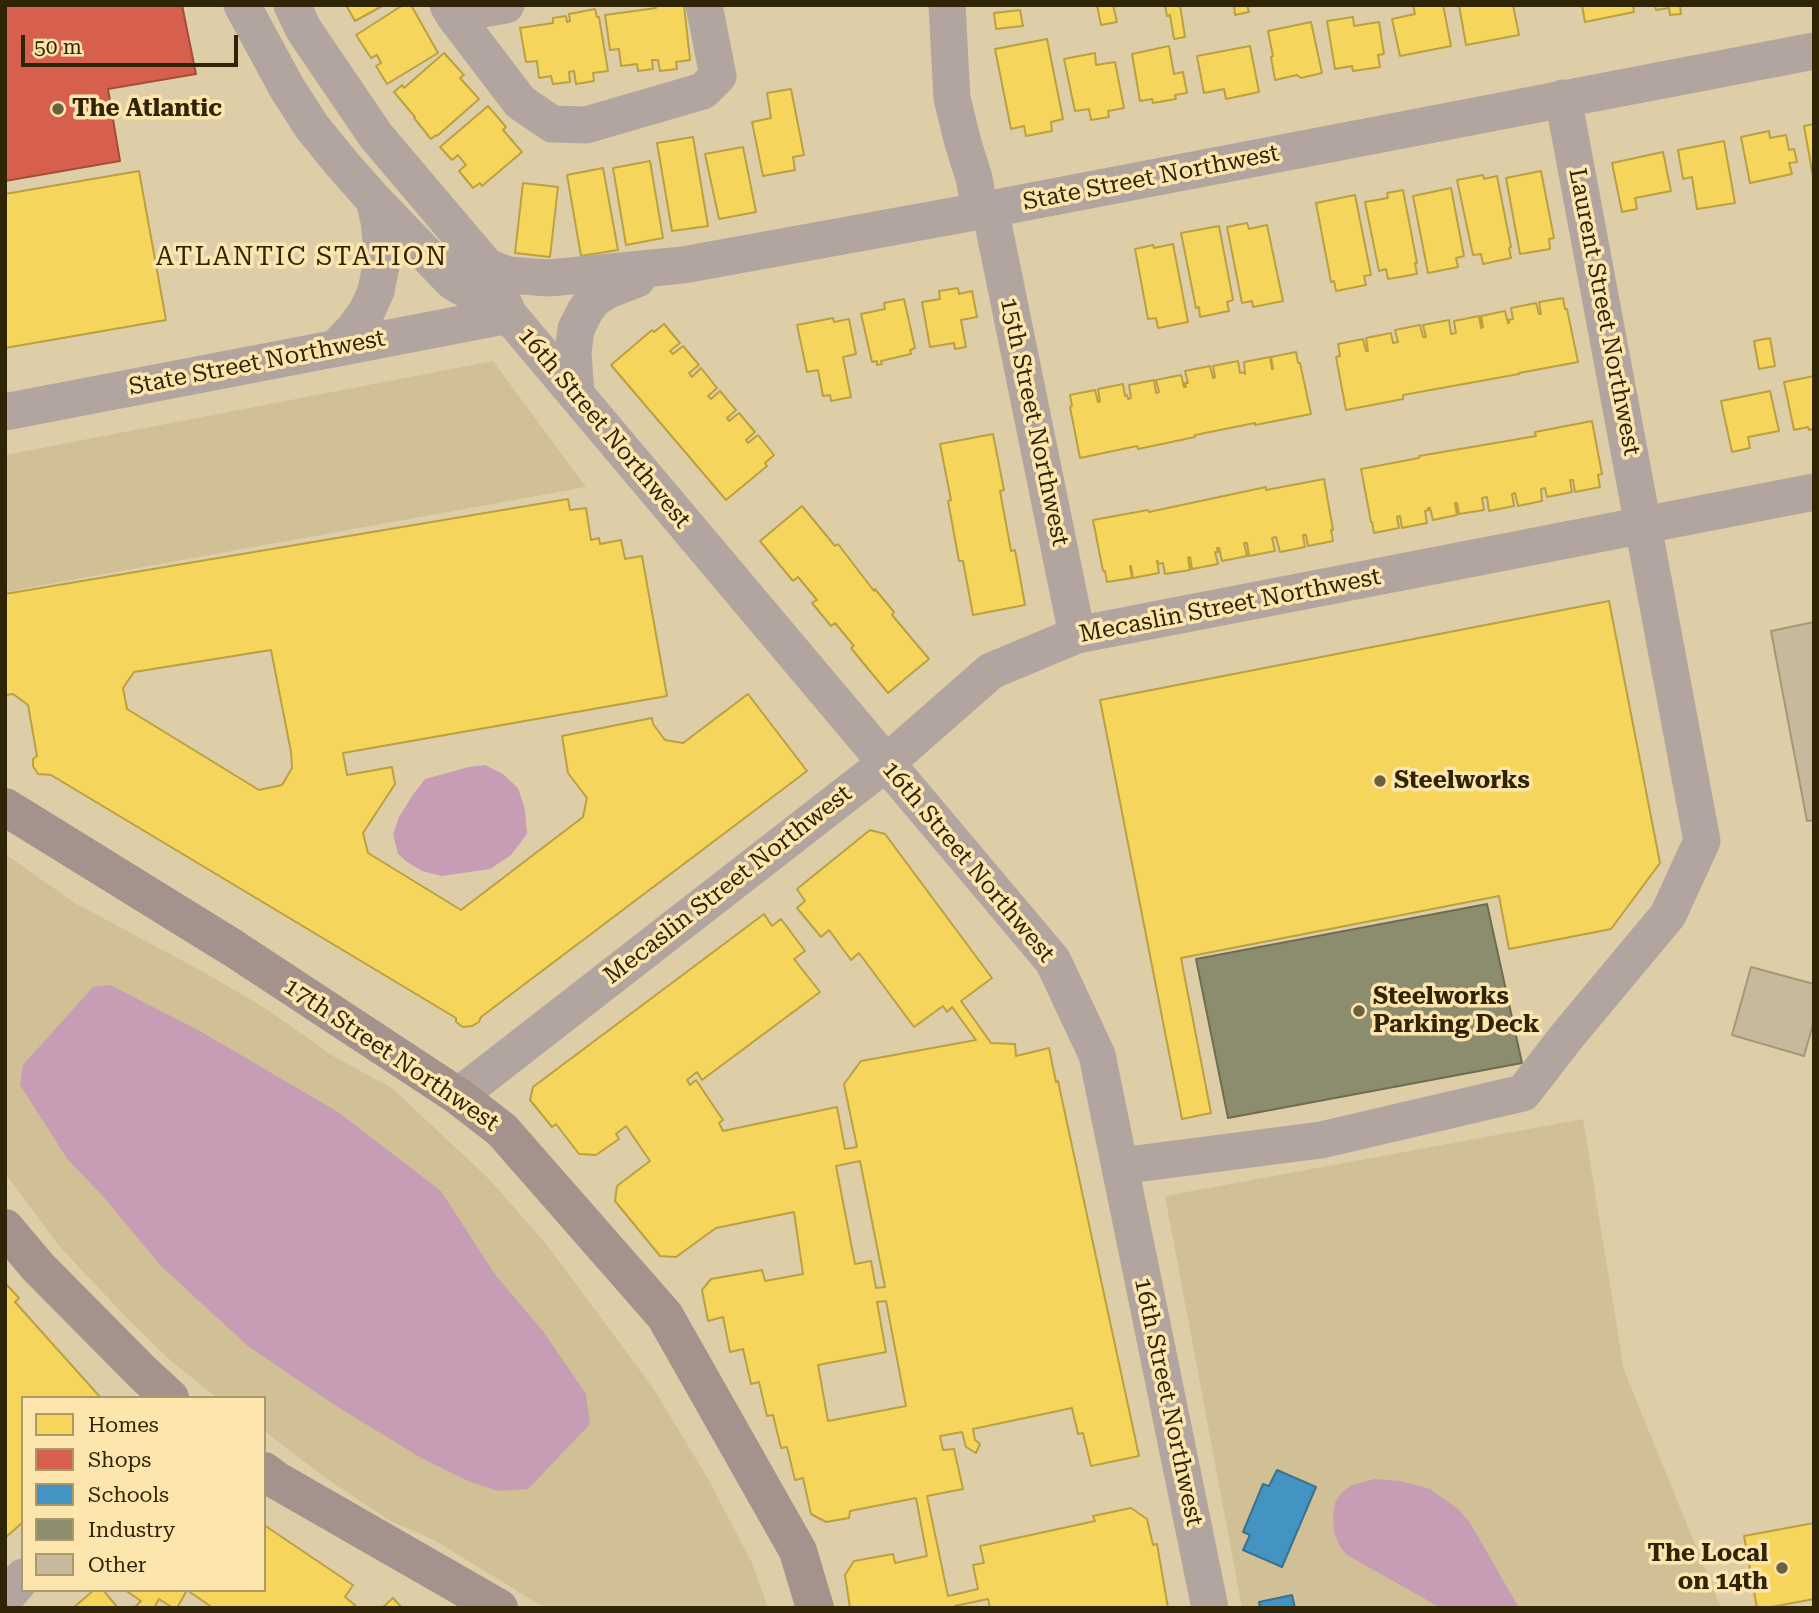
<!DOCTYPE html>
<html>
<head>
<meta charset="utf-8">
<style>
  body { margin:0 }
  #map { position:relative; width:1819px; height:1613px; overflow:hidden; background:#decea8; font-family:"Roboto Serif",serif }
  canvas { display:block }
  .frame { position:absolute; inset:0; border:7px solid #302407; pointer-events:none }
  .legend { position:absolute; left:21px; top:1396px; width:245px; height:196px; box-sizing:border-box; background:#fde5ae; border:2px solid #ab986b; margin:0; padding:9px 12px; list-style:none; font-size:21px; color:#302407 }
  .legend li { display:flex; align-items:center; gap:14px; height:35px }
  .legend b { width:35px; border:2px solid #ab986b }
  .scale { position:absolute; left:21px; top:35px; width:217px; height:32px; box-sizing:border-box; border:4px solid #302407; border-top:0; padding-left:9px; font-size:21px; line-height:24px; white-space:nowrap; color:#302407; -webkit-text-stroke:5px #fde5ae; paint-order:stroke }
</style>
</head>
<body>
<div id="map">
<canvas width="1819" height="1613"></canvas>
<div class="frame"></div>
<ul class="legend">
<li><b style="height:19px;background:#f6d55c"></b>Homes</li>
<li><b style="height:19px;background:#d6604d"></b>Shops</li>
<li><b style="height:19px;background:#4393c3"></b>Schools</li>
<li><b style="height:19px;background:#8c8c6e"></b>Industry</li>
<li><b style="height:19px;background:#c7ba9c"></b>Other</li>
</ul>
<div class="scale">50 m</div>
</div>
<script>
const ctx = document.querySelector('canvas').getContext('2d');
ctx.lineJoin = 'round';
function fill(path, color) { ctx.fillStyle = color; ctx.fill(path, 'evenodd'); }
const poly = rows => new Path2D(rows.map(r => 'M' + r).join(''));
function strokePath(path, color, width, dash) { ctx.strokeStyle = color; ctx.lineWidth = width; ctx.lineCap = dash ? 'butt' : 'round'; ctx.setLineDash(dash || []); ctx.stroke(path); }
function label(font, color, halo, rows, align = 'center') {
  ctx.font = font + ' "Roboto Serif",serif'; ctx.lineWidth = 7; ctx.setLineDash([]); ctx.textBaseline = 'middle'; ctx.strokeStyle = halo; ctx.fillStyle = color; for (const [text, x, y, turn = 0] of rows) {
    ctx.save(); ctx.translate(x, y); ctx.rotate((+turn || 0) * Math.PI / 180); ctx.textAlign = isNaN(turn) ? turn : align; if (halo) ctx.strokeText(text, 0, 0); ctx.fillText(text, 0, 0); ctx.restore();
  }
}
const green = poly([
  [493,361,586,487,5,592,5,455],
  [5,854,75,903,207,974,268,1010,333,1056,392,1088,489,1179,547,1245,653,1388,707,1477,752,1563,768,1608,548,1608,535,1602,436,1541,389,1520,323,1476,264,1431,264,1398,217,1398,171,1361,127,1318,59,1246,5,1173],
  [1583,1119,1624,1370,1721,1608,1242,1608,1165,1196]
]);
const water = poly([
  [485,765,503,774,518,788,525,810,527,834,511,855,490,869,442,876,422,871,407,862,398,854,393,834,399,817,412,796,425,779,469,767],
  [110,985,198,1030,338,1112,441,1191,494,1273,545,1334,586,1394,590,1424,528,1489,498,1491,468,1481,421,1458,333,1404,248,1346,161,1266,101,1194,68,1160,20,1085,23,1065,93,987],
  [1375,1479,1400,1481,1430,1489,1458,1509,1469,1521,1519,1608,1441,1608,1347,1555,1340,1547,1334,1532,1333,1517,1335,1503,1341,1493,1352,1485]
]);
const homes = poly([
  [346,5,384,5,355,21,346,5],
  [403,5,411,5,438,53,387,84,376,66,381,63,377,55,371,58,356,35,403,5],
  [655,5,684,5,690,60,676,62,677,69,660,71,658,60,652,60,653,69,638,71,637,64,621,66,619,49,610,50,605,15,656,8,655,5],
  [1097,5,1113,5,1117,22,1101,25,1097,5],
  [1165,5,1180,5,1185,37,1174,39,1170,15,1167,16,1165,5],
  [1234,5,1247,5,1249,12,1235,15,1234,5],
  [1413,5,1443,5,1451,46,1400,56,1392,19,1415,14,1413,5],
  [1459,5,1513,5,1519,35,1466,45,1459,5],
  [1582,5,1633,5,1634,12,1585,22,1582,5],
  [1655,5,1680,5,1681,14,1670,15,1669,8,1656,10,1655,5],
  [595,9,597,17,599,17,608,71,593,73,594,81,576,84,574,71,569,72,570,82,553,84,551,76,539,78,537,61,526,62,520,28,553,23,553,18,566,16,567,22,570,21,569,14,595,9],
  [1020,10,1023,26,996,29,994,13,1020,10],
  [1353,17,1354,26,1379,22,1384,54,1378,55,1380,67,1353,71,1352,66,1335,69,1327,21,1353,17],
  [1311,22,1322,73,1301,78,1297,75,1275,80,1271,57,1273,56,1268,31,1311,22],
  [1047,39,1063,119,1051,122,1052,131,1026,136,1024,126,1011,129,995,49,1047,39],
  [1169,46,1174,74,1183,72,1187,93,1175,95,1176,99,1153,103,1152,99,1140,101,1132,54,1169,46],
  [1250,46,1259,92,1226,99,1224,89,1204,93,1197,56,1250,46],
  [444,53,464,75,460,78,479,99,437,136,436,135,431,139,414,118,415,117,394,92,402,85,404,88,444,53],
  [1095,53,1096,65,1115,62,1124,108,1108,111,1109,117,1091,120,1089,109,1075,111,1064,59,1095,53],
  [791,89,804,155,793,157,795,170,763,176,752,122,771,118,767,93,791,89],
  [488,106,506,127,503,130,522,152,482,186,480,183,473,188,459,171,466,165,458,155,452,160,440,147,488,106],
  [1814,124,1814,182,1804,126,1814,124],
  [1769,131,1770,138,1786,135,1789,150,1794,149,1797,162,1789,163,1792,174,1750,183,1741,137,1769,131],
  [693,137,708,226,672,231,657,143,693,137],
  [1724,141,1735,203,1697,209,1692,177,1683,179,1678,150,1724,141],
  [743,147,756,212,719,219,705,154,743,147],
  [1663,152,1671,191,1635,198,1637,209,1622,212,1612,163,1663,152],
  [650,161,663,238,626,245,613,168,650,161],
  [603,168,618,250,581,256,567,175,603,168],
  [139,171,166,320,5,348,5,194,139,171],
  [1541,171,1554,238,1549,239,1550,249,1520,254,1506,178,1541,171],
  [1483,175,1484,179,1497,176,1511,247,1509,248,1511,258,1483,264,1481,254,1473,255,1457,180,1483,175],
  [523,183,558,187,550,257,515,253,523,183],
  [1451,188,1464,256,1456,258,1458,267,1428,273,1413,196,1451,188],
  [1403,190,1417,263,1415,263,1417,274,1388,279,1386,269,1379,271,1365,202,1388,198,1387,193,1403,190],
  [1355,195,1371,275,1364,276,1366,285,1336,291,1334,281,1331,282,1316,203,1355,195],
  [1247,223,1249,229,1267,225,1283,301,1253,307,1252,301,1242,303,1227,227,1247,223],
  [1219,226,1233,300,1227,302,1229,311,1200,317,1199,307,1196,308,1181,233,1219,226],
  [1173,244,1188,322,1158,328,1156,318,1148,319,1135,249,1153,245,1154,248,1173,244],
  [958,288,959,294,972,291,977,317,961,320,966,347,955,349,954,343,930,347,922,302,940,299,939,291,958,288],
  [1563,298,1565,309,1567,309,1578,362,1519,373,1519,374,1403,395,1403,399,1346,410,1336,357,1340,356,1338,344,1363,339,1366,351,1368,351,1366,338,1391,333,1393,343,1398,342,1395,330,1420,325,1423,337,1426,337,1423,325,1449,320,1451,334,1456,333,1454,321,1479,316,1481,328,1483,327,1481,316,1505,311,1508,323,1509,323,1509,320,1513,319,1511,308,1536,303,1539,314,1541,314,1539,302,1563,298],
  [904,299,915,348,910,350,911,354,881,361,882,364,877,365,877,361,872,362,861,314,885,309,884,303,904,299],
  [833,318,834,322,849,319,856,354,843,357,851,397,831,401,830,395,823,396,818,370,807,372,797,325,833,318],
  [664,324,680,343,670,351,673,354,683,346,699,365,689,373,692,377,701,368,717,388,708,396,711,399,720,391,736,410,727,418,729,421,739,413,755,432,746,440,748,443,758,435,774,455,765,463,767,466,726,500,611,365,652,330,654,332,664,324],
  [1770,338,1775,366,1759,369,1754,341,1770,338],
  [1296,352,1298,363,1300,363,1311,414,1255,425,1255,423,1195,435,1195,437,1138,449,1137,446,1080,458,1070,407,1072,406,1070,395,1095,390,1098,402,1100,401,1098,389,1123,384,1125,396,1127,395,1128,399,1131,398,1129,385,1154,380,1156,393,1159,392,1156,380,1181,375,1184,387,1186,387,1185,383,1188,383,1185,371,1210,366,1213,378,1215,377,1213,366,1238,361,1240,373,1245,372,1245,374,1244,362,1270,357,1272,369,1273,369,1271,357,1296,352],
  [1814,376,1814,429,1809,430,1808,427,1794,430,1784,382,1814,376],
  [1770,391,1779,431,1748,437,1750,448,1732,452,1721,401,1770,391],
  [1592,421,1602,474,1598,475,1600,487,1575,492,1573,480,1570,480,1572,492,1547,497,1545,488,1541,489,1542,501,1518,506,1515,493,1512,494,1514,506,1489,511,1487,497,1482,498,1484,510,1459,514,1457,503,1455,503,1457,515,1433,520,1430,508,1428,508,1429,510,1425,511,1427,523,1402,528,1400,516,1397,517,1399,528,1374,533,1372,522,1371,522,1361,469,1419,458,1419,456,1536,436,1535,432,1592,421],
  [993,434,1004,490,1000,491,1011,551,1015,550,1025,605,973,615,963,561,959,561,948,501,951,500,940,444,993,434],
  [1324,479,1333,530,1331,530,1333,541,1308,546,1306,535,1303,535,1305,547,1280,552,1276,537,1272,538,1275,551,1249,556,1247,543,1244,543,1247,556,1222,561,1219,548,1217,548,1218,552,1215,552,1218,564,1192,569,1190,557,1188,558,1190,570,1165,574,1163,563,1158,564,1158,561,1157,561,1159,573,1133,578,1131,566,1130,566,1132,578,1107,582,1105,571,1103,571,1093,520,1148,510,1149,512,1266,487,1266,490,1324,479],
  [568,499,570,510,586,508,591,540,599,538,600,544,621,540,625,559,642,556,667,696,343,753,347,775,392,767,395,784,363,833,368,853,461,910,583,817,587,798,568,773,562,736,652,718,653,724,665,740,683,743,748,694,807,771,481,1017,479,1022,472,1026,463,1027,456,1022,456,1018,51,775,38,774,33,766,33,759,37,756,28,705,13,694,5,695,5,594,568,499],
  [271,650,291,752,292,768,282,785,259,790,127,709,123,688,134,672,271,650],
  [802,506,835,546,838,544,874,591,875,589,894,612,892,615,929,659,888,693,851,648,854,646,835,623,831,626,812,603,817,600,798,577,793,581,760,541,802,506],
  [1609,601,1660,863,1611,929,1509,949,1499,896,1181,958,1211,1113,1182,1119,1100,700,1609,601],
  [870,830,885,834,992,978,961,1001,991,1043,1015,1044,1016,1056,1049,1048,1056,1082,1058,1081,1139,1456,1091,1466,1083,1433,1078,1434,1072,1408,973,1429,975,1440,980,1444,976,1453,966,1447,962,1432,940,1436,943,1450,954,1449,963,1489,927,1496,948,1596,978,1589,973,1565,984,1563,980,1546,1095,1521,1093,1516,1131,1508,1147,1519,1153,1545,1157,1544,1168,1608,990,1608,988,1599,955,1606,955,1608,850,1608,845,1575,854,1561,893,1554,895,1563,927,1556,916,1498,850,1511,849,1518,826,1522,811,1514,803,1478,795,1480,787,1447,781,1448,773,1415,767,1416,759,1382,751,1384,743,1349,730,1352,723,1317,708,1321,702,1290,711,1279,762,1270,765,1281,803,1274,794,1212,716,1228,676,1257,660,1256,615,1201,617,1186,650,1161,626,1126,616,1134,619,1139,596,1155,579,1154,556,1124,552,1127,530,1100,533,1087,764,914,772,926,781,919,805,951,794,959,820,992,702,1080,697,1072,687,1080,690,1085,696,1080,723,1120,719,1123,723,1131,837,1107,845,1149,857,1147,844,1084,861,1061,976,1040,952,1007,947,1012,943,1006,914,1027,859,953,851,960,829,930,821,937,797,908,805,901,797,889,870,830],
  [860,1161,885,1287,876,1288,871,1261,855,1264,836,1166,860,1161],
  [886,1301,906,1406,828,1421,818,1365,886,1352,877,1302,886,1301],
  [5,1283,19,1298,15,1302,101,1398,23,1398,23,1522,5,1538,5,1283],
  [1814,1523,1814,1599,1766,1608,1757,1608,1744,1536,1814,1523],
  [264,1525,353,1585,345,1597,355,1605,353,1608,213,1608,187,1590,177,1608,173,1608,159,1599,154,1608,134,1608,141,1601,125,1590,264,1590,264,1525],
  [94,1590,103,1590,118,1608,73,1608,94,1590],
  [393,1598,402,1608,382,1608,393,1598]
]);
const shops = poly([
  [5,5,182,5,196,74,108,89,120,161,5,181,5,5]
]);
const schools = poly([
  [1277,1470,1316,1487,1282,1567,1243,1550,1250,1535,1243,1532,1263,1484,1269,1486,1277,1470],
  [1292,1595,1295,1608,1260,1608,1259,1602,1292,1595]
]);
const industry = poly([
  [1487,904,1522,1063,1228,1118,1196,959,1487,904]
]);
const building = poly([
  [1814,622,1814,820,1807,821,1771,631,1814,622],
  [1751,967,1814,984,1814,1021,1804,1056,1732,1035,1751,967]
]);
const minor = poly([
  [242,5,287,88,312,127,343,165,374,200,452,281,509,315],
  [292,5,304,30,376,136,487,267,509,315,1053,961,1097,1055,1210,1608],
  [448,5,453,14,520,102,552,124,586,125,703,91,718,76,704,5],
  [947,5,952,98,963,143,974,178,980,211],
  [453,14,506,5],
  [990,209,1077,635],
  [487,267,508,275,549,278,683,265,980,211,1814,51],
  [337,347,354,329,367,311,376,291,381,266,381,241,379,221,374,200],
  [576,395,573,352,576,329,585,311,594,299,606,291,637,279],
  [5,412,509,315],
  [458,1096,885,764,991,671,1077,635,1814,492],
  [1120,1166,1321,1140,1523,1093,1568,1035,1668,915,1702,841,1563,98],
  [5,1598,23,1577]
]);
const major = poly([
  [5,807,233,948,458,1096,502,1130,665,1316,798,1551,815,1608],
  [5,1228,38,1267,143,1373,170,1398],
  [264,1471,276,1480,499,1608]
]);
const markers = [
  [58,109,7,"#6d603f"],
  [1380,781,7,"#6d603f"],
  [1359,1011,7,"#6d603f"],
  [1782,1568,7,"#6d603f"]
];
const poiNames = [
  ["The Atlantic",72,109],
  ["Steelworks",1394,781],
  ["Steelworks",1373,997],
  ["Parking Deck",1373,1025],
  ["The Local",1768,1554,"right"],
  ["on 14th",1768,1582,"right"]
];
const streetNames = [
  ["State Street Northwest",1151,178,-11],
  ["Laurent Street Northwest",1604,312,79],
  ["State Street Northwest",257,363,-11],
  ["15th Street Northwest",1034,422,78],
  ["16th Street Northwest",604,428,50],
  ["Mecaslin Street Northwest",1230,606,-11],
  ["16th Street Northwest",968,862,50],
  ["Mecaslin Street Northwest",728,885,-38],
  ["17th Street Northwest",391,1055,34],
  ["16th Street Northwest",1168,1402,78]
];
const neighbourhoodNames = [
  ["ATLANTIC STATION",302,257]
];
fill(green, '#d1bf96');
fill(water, '#c79db6');
fill(homes, '#f6d55c');
strokePath(homes, '#bba042', 2);
fill(shops, '#d6604d');
strokePath(shops, '#a44e38', 2);
fill(schools, '#4393c3');
strokePath(schools, '#3d728b', 2);
fill(industry, '#8c8c6e');
strokePath(industry, '#706d4f', 2);
fill(building, '#c7ba9c');
strokePath(building, '#a4987a', 2);
strokePath(minor, '#b2a59f', 37);
strokePath(major, '#a3938c', 38);
for (const [x, y, r, color] of markers) { const dot = new Path2D(); dot.arc(x, y, r, 0, 2 * Math.PI); ctx.fillStyle = color; ctx.fill(dot); strokePath(dot, '#fde5ae', 2.5); }
label('bold 24px', '#302407', '#fde5ae', poiNames, 'left');
label('24px', '#302407', '#fde5ae', streetNames);
ctx.letterSpacing = '2px';
label('26px', '#302407', '#fde5ae', neighbourhoodNames);
ctx.letterSpacing = '0px';
</script>
</body>
</html>
